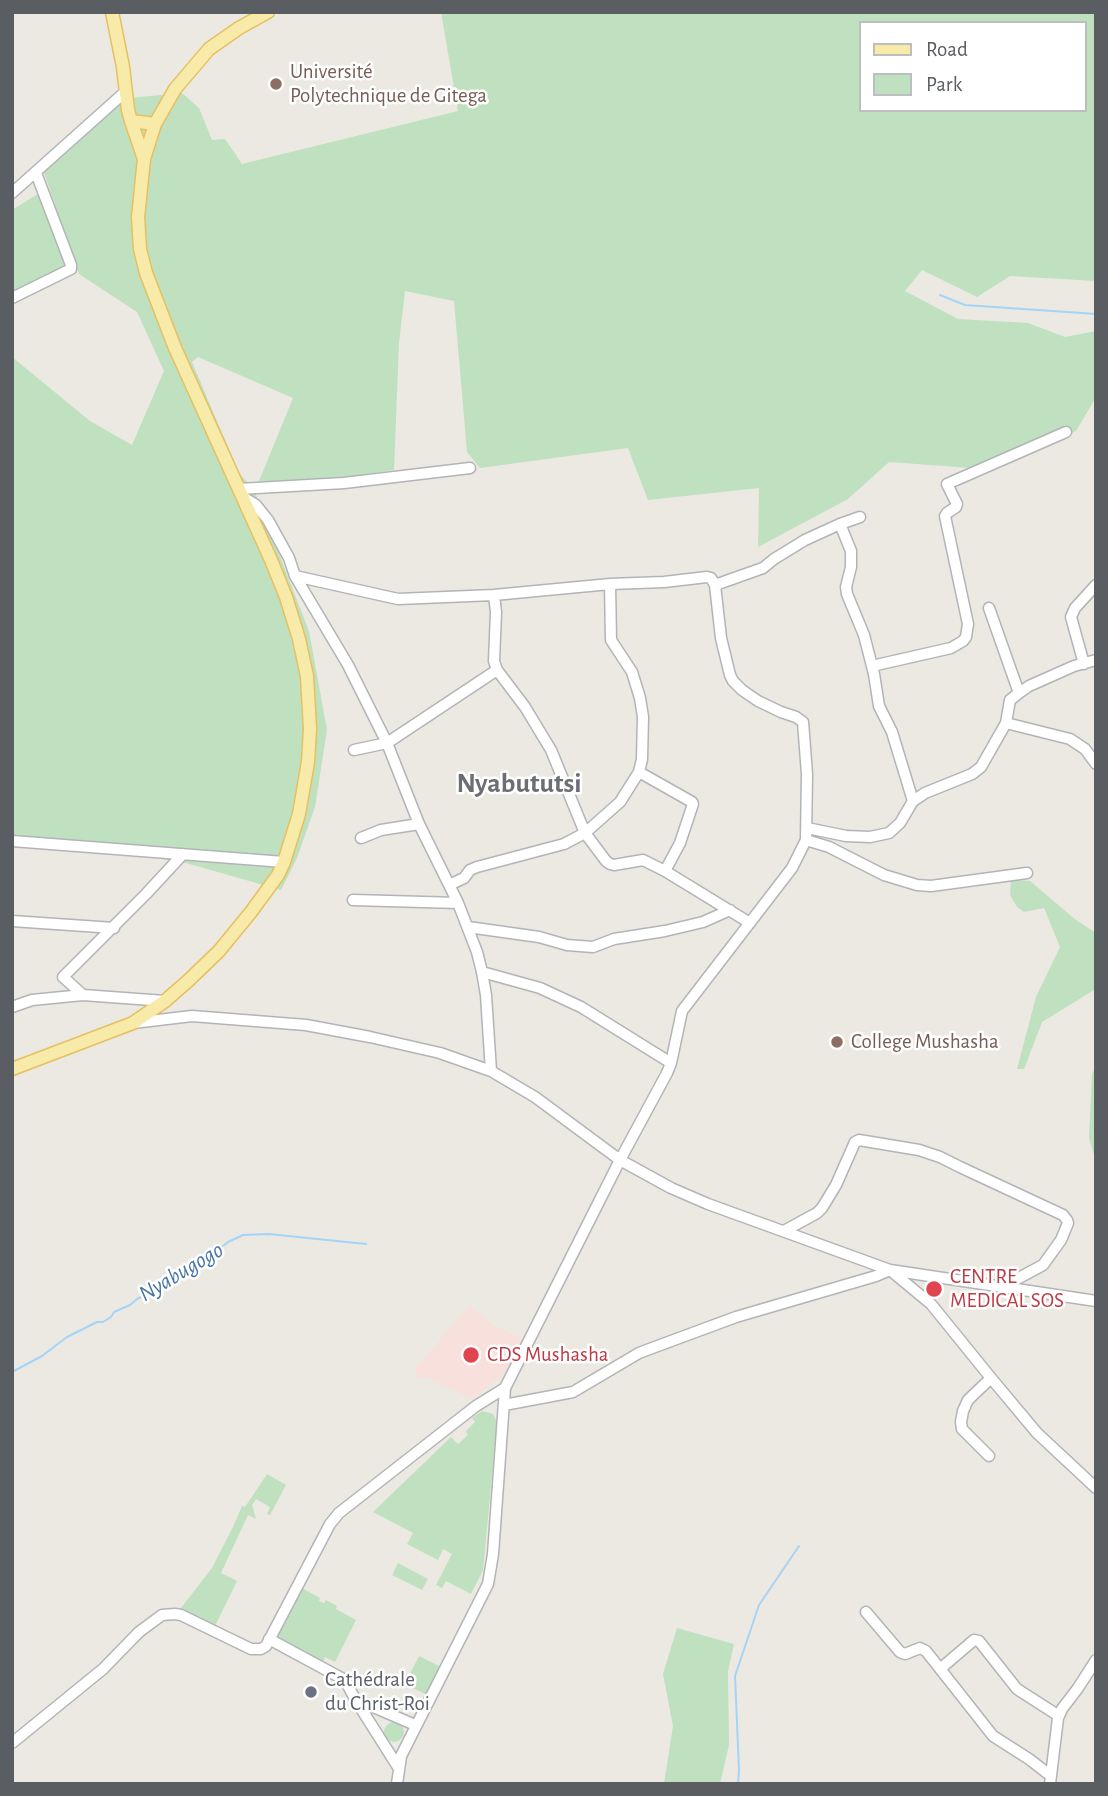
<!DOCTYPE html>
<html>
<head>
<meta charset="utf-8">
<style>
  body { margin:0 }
  #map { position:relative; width:1108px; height:1796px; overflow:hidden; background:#ebe9e1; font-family:"Alegreya Sans",sans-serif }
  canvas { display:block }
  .frame { position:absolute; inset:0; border:14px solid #5a5d61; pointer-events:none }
  .legend { position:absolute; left:859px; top:21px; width:228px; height:91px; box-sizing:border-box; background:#fff; border:2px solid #bdbec0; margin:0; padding:9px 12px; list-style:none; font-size:21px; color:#5a5d61 }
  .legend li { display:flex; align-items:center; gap:14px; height:35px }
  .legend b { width:35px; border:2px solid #bdbec0 }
</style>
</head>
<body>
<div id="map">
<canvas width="1108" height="1796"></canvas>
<div class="frame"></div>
<ul class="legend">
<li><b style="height:9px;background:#f8eba9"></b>Road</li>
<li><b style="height:19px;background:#bfe1bf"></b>Park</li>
</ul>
</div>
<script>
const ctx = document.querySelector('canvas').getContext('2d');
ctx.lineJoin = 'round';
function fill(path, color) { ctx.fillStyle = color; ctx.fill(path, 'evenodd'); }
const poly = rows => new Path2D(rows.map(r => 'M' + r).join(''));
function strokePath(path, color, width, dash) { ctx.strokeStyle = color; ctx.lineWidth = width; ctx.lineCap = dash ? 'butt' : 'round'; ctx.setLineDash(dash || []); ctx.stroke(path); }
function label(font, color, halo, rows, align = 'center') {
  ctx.font = font + ' "Alegreya Sans",sans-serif'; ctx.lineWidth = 5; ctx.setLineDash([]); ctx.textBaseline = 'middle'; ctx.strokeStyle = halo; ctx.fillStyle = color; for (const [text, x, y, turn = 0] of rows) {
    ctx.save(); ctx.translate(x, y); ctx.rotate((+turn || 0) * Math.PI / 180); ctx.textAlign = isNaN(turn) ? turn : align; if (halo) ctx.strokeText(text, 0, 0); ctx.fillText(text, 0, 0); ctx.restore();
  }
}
const medical = poly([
  [469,1306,492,1324,523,1340,505,1373,472,1399,428,1378,417,1378,415,1369]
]);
const green = poly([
  [441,12,1096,12,1096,281,1010,276,977,297,922,270,905,291,958,319,1028,323,1065,337,1096,331,1096,397,1076,431,985,469,889,462,848,499,758,547,759,488,648,500,628,448,480,468,467,452,454,301,405,291,399,343,394,470,255,492,309,631,327,730,315,807,297,858,281,890,179,861,161,859,153,848,12,838,12,357,90,421,132,445,164,371,137,312,79,274,43,170,119,99,182,93,199,108,212,140,225,139,242,164,458,111],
  [861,23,1085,23,1085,110,861,110],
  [198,357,293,398,255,491,239,473,192,362],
  [38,194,70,274,12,299,12,210],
  [1011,880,1030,881,1076,920,1096,933,1096,991,1094,990,1042,1022,1024,1069,1017,1069,1036,997,1060,947,1044,908,1024,912,1017,907,1010,895],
  [1096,1066,1096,1162,1089,1138,1092,1074],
  [482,1411,493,1414,497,1422,483,1570,471,1594,446,1581,442,1588,436,1585,452,1554,443,1549,438,1560,407,1544,413,1533,373,1512,451,1437,458,1444,468,1435,466,1431,475,1422,472,1418],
  [267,1474,286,1485,270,1515,267,1514,270,1507,256,1499,252,1505,256,1519,248,1515,221,1573,237,1581,214,1628,179,1609,181,1608,212,1568,233,1527,242,1506,245,1507],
  [398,1563,428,1579,422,1590,392,1575],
  [302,1588,320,1598,319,1601,324,1603,326,1600,337,1606,336,1609,356,1620,335,1662,325,1657,323,1662,276,1638],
  [677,1628,734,1644,728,1671,729,1745,720,1784,664,1784,673,1726,663,1674],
  [419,1656,441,1667,427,1695,405,1684],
  '384 1732a10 10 0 1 1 20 0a10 10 0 1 1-20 0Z'
]);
const stream = poly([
  [940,295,965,305,1096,314],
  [12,1372,42,1356,67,1337,97,1322,103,1322,111,1317,114,1312,130,1305,137,1299,164,1285,177,1274,214,1253,228,1242,243,1235,269,1234,366,1244],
  [738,1784,739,1770,735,1676,759,1605,799,1546]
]);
const minor = poly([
  [12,193,125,92],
  [12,298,71,269,71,265,36,173],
  [239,489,344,483,470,468],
  [243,497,256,505,268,520,289,558,295,576,398,599,494,595,610,584,664,582,707,577,711,578,715,585],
  [840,524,851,551,851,567,846,587,847,594,864,635,874,674,879,706,892,732,913,801],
  [295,576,348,665,387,743,419,824,458,903,477,952,482,972,486,995,491,1071],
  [494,595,496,612,494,661,497,670,525,707,551,750,585,833,606,861,610,864,614,865,643,860,665,871],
  [989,608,1019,693],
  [1084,664,1071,617,1075,608,1096,585],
  [872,666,951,648,963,641,966,637,968,624,945,516,947,513,956,507,957,504,947,484,1066,432],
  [1006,723,1070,739,1085,749,1096,764],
  [354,750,387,743,497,670],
  [639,772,692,802,693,804,680,843,665,871,750,923],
  [807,828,846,836,870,837,889,833,900,823,913,801,925,793,972,774,981,767,1006,723,1010,700,1019,693,1029,686,1074,666,1096,660],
  [361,838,381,830,419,824],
  [806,840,829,847,884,875,917,885,931,886,1027,873],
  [12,841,284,862],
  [449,885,464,878,470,870,477,867,564,844,585,833,620,802,639,772,642,759,643,717,640,698,632,672,611,640,610,584],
  [353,900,458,903],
  [12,921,114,928],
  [468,927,539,937,567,945,593,947,614,939,665,931,703,922,730,910],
  [482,972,540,988,581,1007,671,1063],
  [83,995,63,977,146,894,183,854],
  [12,1007,32,1000,83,995,165,1001],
  [133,1023,192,1016,306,1025,370,1037,440,1053,491,1071,535,1097,620,1160,671,1188,708,1204,890,1270,1096,1301],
  [784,1231,817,1213,822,1208,836,1185,855,1142,859,1140,919,1150,940,1157,960,1167,1063,1215,1067,1220,1068,1223,1061,1240,1043,1265,1002,1287],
  [504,1405,573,1392,639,1353,663,1344,736,1317,876,1276,890,1270,931,1304,991,1378,1037,1433,1096,1488],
  [989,1456,962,1429,961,1422,963,1411,968,1400,991,1378],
  [866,1612,900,1652,905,1654,920,1648,926,1651,993,1736,1029,1759,1051,1776],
  [269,1639,345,1680,355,1699,398,1767],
  [940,1669,974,1640,979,1641,1017,1689,1059,1716],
  [355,1699,415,1725],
  [12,1743,103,1669,139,1632,162,1615,175,1614,181,1615,251,1649,261,1649,266,1646,330,1524,339,1513,476,1406,505,1388],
  [397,1784,401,1756,488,1584,493,1554,505,1388,620,1160,667,1073,671,1063,682,1011,792,868,806,840,807,774,803,722,796,717,781,712,758,701,742,690,733,681,730,675,721,638,715,585,763,568,774,559,805,540,840,524,860,517],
  [1050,1784,1058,1718,1062,1709,1078,1688,1096,1660]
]);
const major = poly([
  [112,12,123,67,128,110,131,121,155,124],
  [131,121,144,159],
  [12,1069,133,1023,165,1001,189,980,219,951,251,912,278,875,284,862,299,814,308,762,310,729,307,676,299,639,286,597,271,560,175,348,146,273,140,249,138,217,144,159,155,124,175,89,209,49,239,28,268,12]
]);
const markers = [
  [276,84,7,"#8d6e63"],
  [837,1042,7,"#8d6e63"],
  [934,1289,9,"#e0444e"],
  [471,1355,9,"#e0444e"],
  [311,1692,7,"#6b7280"]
];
const educationNames = [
  ["Université",290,72],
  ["Polytechnique de Gitega",290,96],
  ["College Mushasha",851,1042]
];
const healthNames = [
  ["CENTRE",950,1277],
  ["MEDICAL SOS",950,1301],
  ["CDS Mushasha",487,1355]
];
const worshipNames = [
  ["Cathédrale",325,1680],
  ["du Christ-Roi",325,1704]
];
const waterNames = [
  ["Nyabugogo",181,1272,-31]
];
const districtNames = [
  ["Nyabututsi",519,784]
];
fill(medical, '#f8e0dd');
fill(green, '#bfe1bf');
strokePath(stream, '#a5d4f8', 2);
strokePath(minor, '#b2b4b8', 13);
strokePath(major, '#e6c060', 15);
strokePath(minor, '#fff', 10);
strokePath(major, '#f8eba9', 12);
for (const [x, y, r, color] of markers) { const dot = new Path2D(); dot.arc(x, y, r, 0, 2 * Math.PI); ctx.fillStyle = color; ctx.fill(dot); strokePath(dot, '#fff', 2.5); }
label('21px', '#785e54', '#fff', educationNames, 'left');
label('21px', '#be3a42', '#fff', healthNames, 'left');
label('21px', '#5b616d', '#fff', worshipNames, 'left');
label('italic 23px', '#4475a7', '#fff', waterNames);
label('bold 28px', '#6b6f73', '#fff', districtNames);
</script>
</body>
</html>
